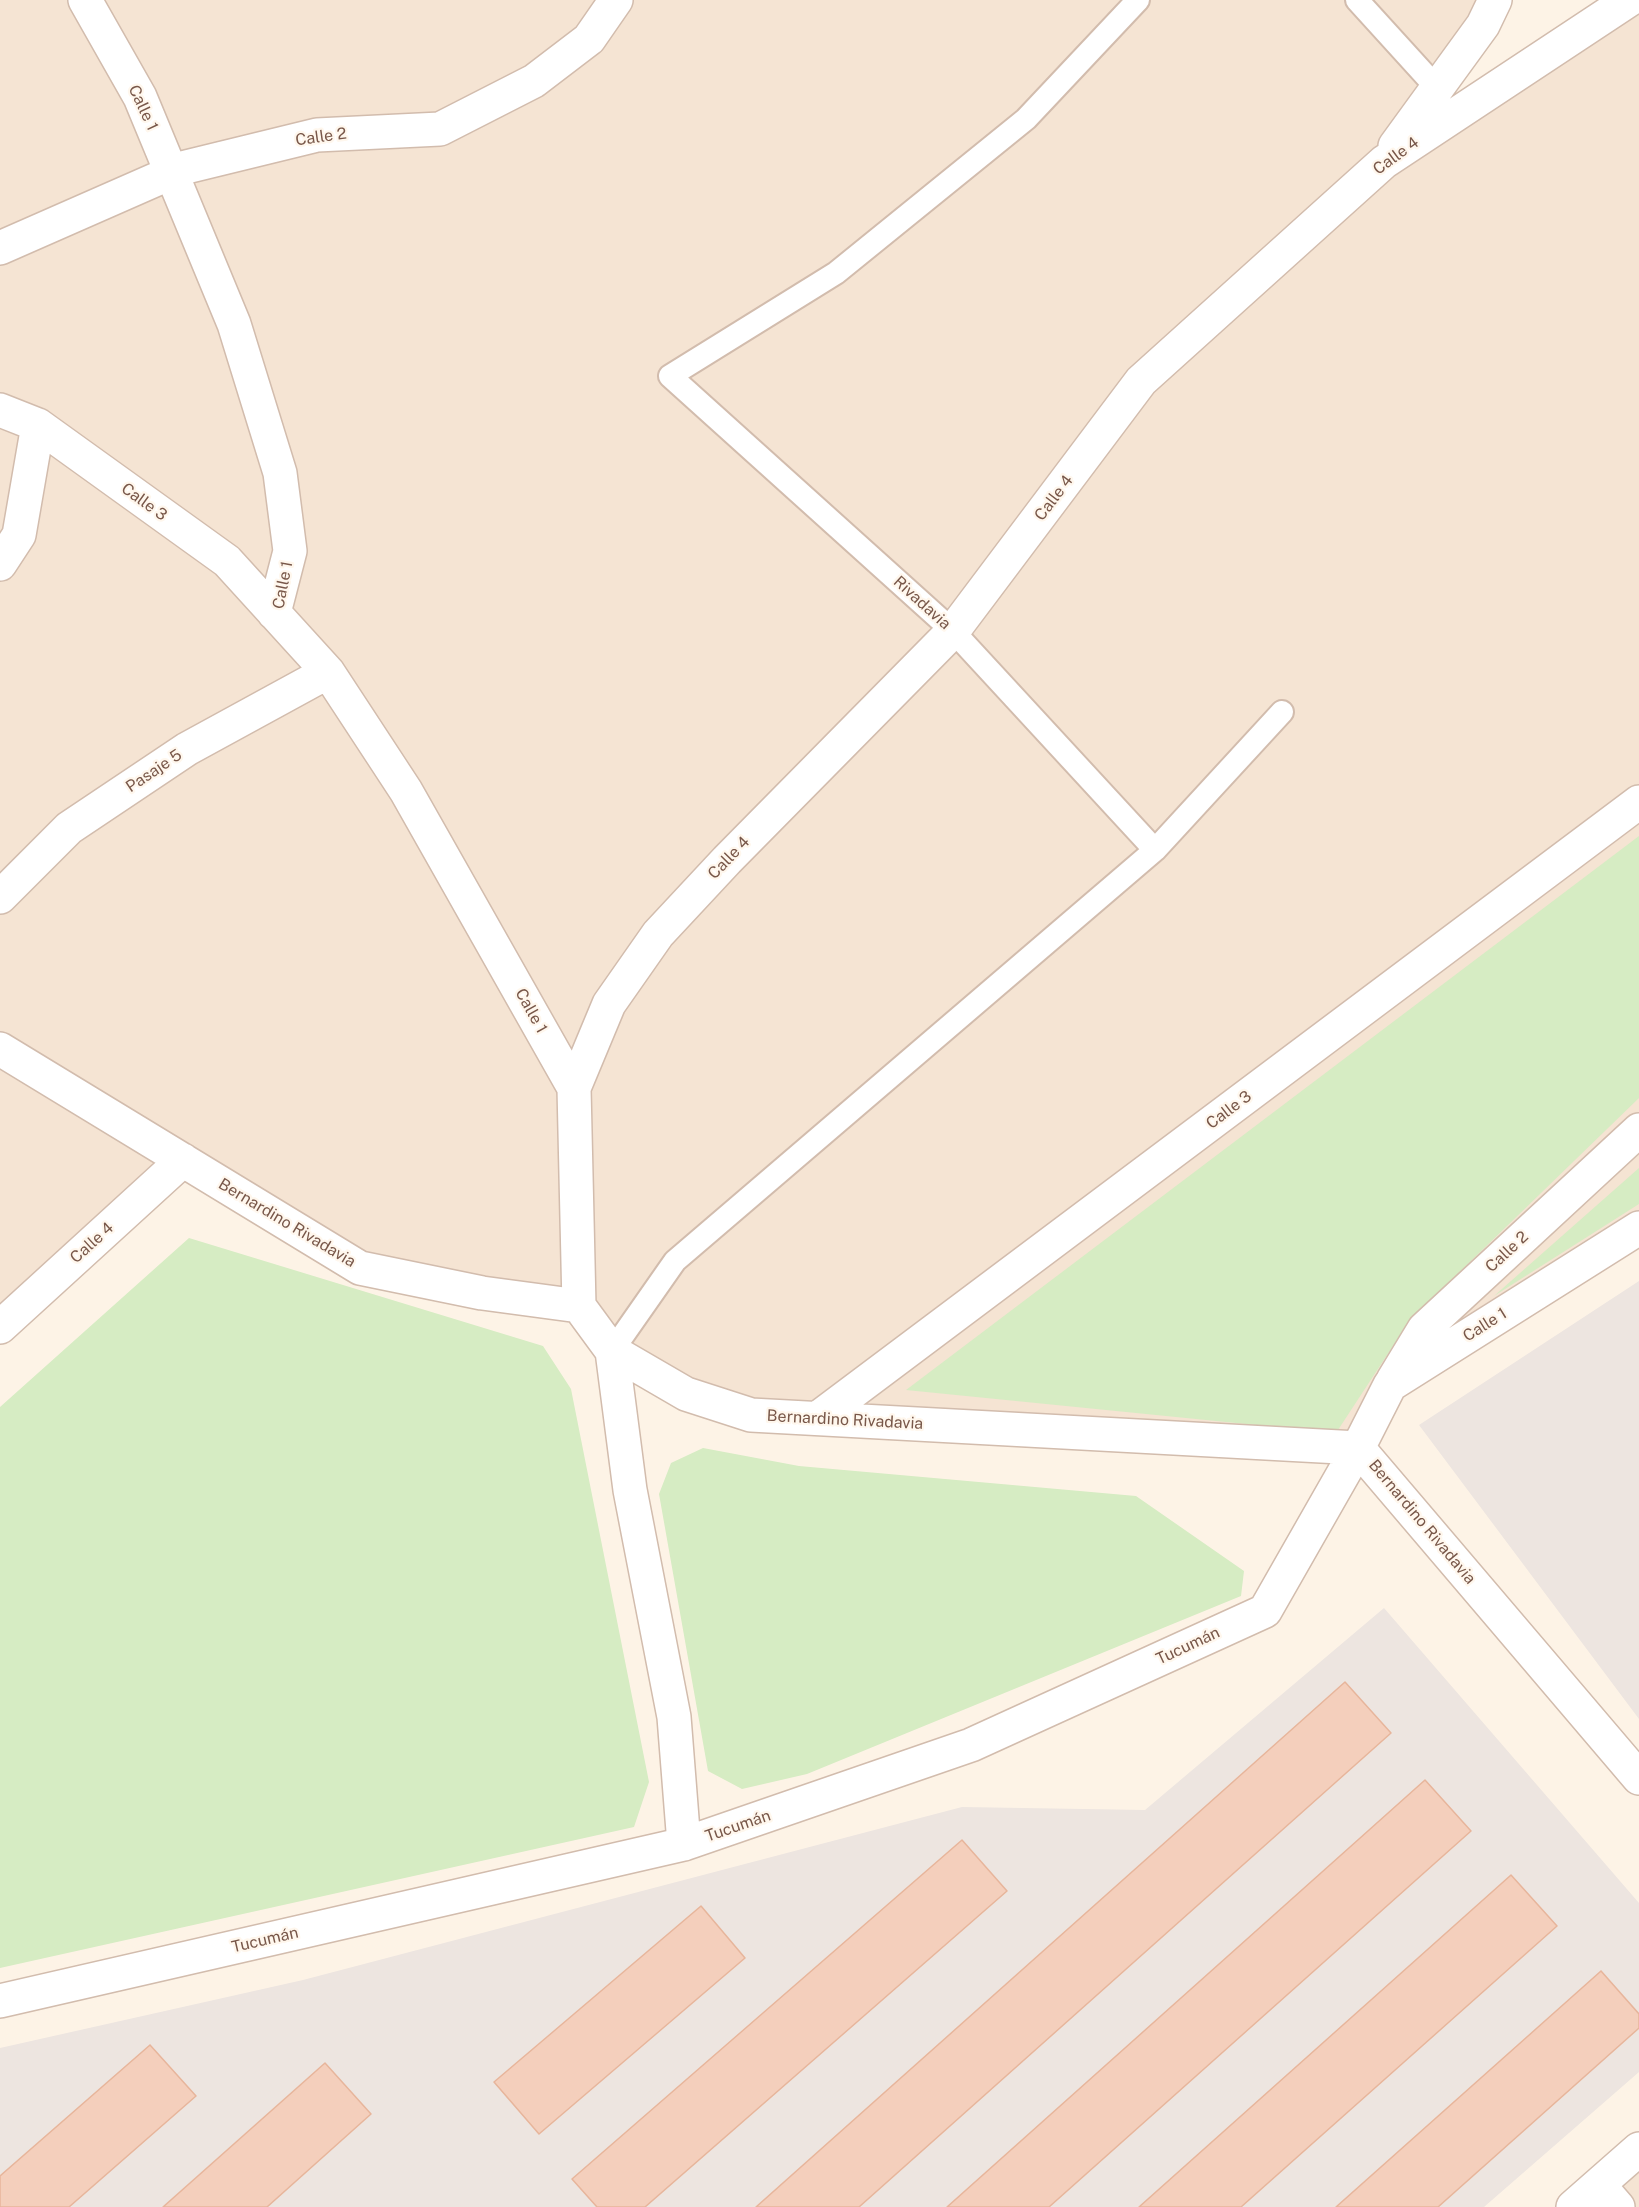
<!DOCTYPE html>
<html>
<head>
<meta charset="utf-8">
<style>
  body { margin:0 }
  canvas { display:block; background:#fdf3e6 }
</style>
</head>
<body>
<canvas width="1639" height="2207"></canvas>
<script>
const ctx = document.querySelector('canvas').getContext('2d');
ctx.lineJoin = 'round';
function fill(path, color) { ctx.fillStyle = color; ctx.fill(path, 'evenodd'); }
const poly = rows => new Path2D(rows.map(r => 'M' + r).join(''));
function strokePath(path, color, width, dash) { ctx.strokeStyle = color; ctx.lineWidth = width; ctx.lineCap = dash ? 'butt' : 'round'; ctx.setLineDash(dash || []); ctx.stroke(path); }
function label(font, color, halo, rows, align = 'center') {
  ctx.font = font + ' "Public Sans",sans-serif'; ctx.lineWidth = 4.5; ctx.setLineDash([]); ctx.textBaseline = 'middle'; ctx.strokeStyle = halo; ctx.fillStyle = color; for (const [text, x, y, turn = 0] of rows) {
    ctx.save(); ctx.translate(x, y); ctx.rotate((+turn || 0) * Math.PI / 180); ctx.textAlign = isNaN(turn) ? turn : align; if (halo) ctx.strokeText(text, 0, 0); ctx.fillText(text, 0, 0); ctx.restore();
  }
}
const residential = poly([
  [0,0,1495,0,1385,160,1639,0,1639,1228,1390,1385,1358,1448,686,1394,579,1306,360,1268,183,1160,0,1327],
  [1639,2149,1639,2207,1573,2207]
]);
const industrial = poly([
  [1639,1281,1639,1719,1419,1425],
  [1384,1608,1639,1903,1639,2072,1484,2207,0,2207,0,2048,303,1980,962,1807,1145,1810]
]);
const green = poly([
  [1639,836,1639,1098,1410,1320,1336,1433,906,1390],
  [1639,1168,1639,1204,1494,1296],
  [189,1238,543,1346,571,1389,649,1782,634,1827,0,1968,0,1407],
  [703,1448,799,1466,1136,1496,1244,1571,1241,1596,807,1774,742,1789,708,1771,659,1494,671,1463]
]);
const building = poly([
  [1345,1682,1391,1733,859,2207,756,2207,1345,1682],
  [1425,1780,1471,1831,1049,2207,947,2207,1425,1780],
  [962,1840,1007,1891,645,2207,597,2207,572,2179,962,1840],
  [1511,1875,1557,1926,1241,2207,1139,2207,1511,1875],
  [701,1906,745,1958,539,2134,494,2082,701,1906],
  [1601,1971,1639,2014,1639,2028,1438,2207,1336,2207,1601,1971],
  [150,2045,196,2096,69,2207,0,2207,0,2176,150,2045],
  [325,2063,371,2114,267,2207,163,2207,325,2063]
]);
const service = poly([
  [1138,0,1026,119,836,273,670,376,953,631,1155,850],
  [1357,0,1437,88],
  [612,1351,675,1261,1155,850,1282,712]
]);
const minor = poly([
  [85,0,140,97,234,324,280,473,290,551,274,613],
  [1395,146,1483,25,1495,0],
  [0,248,182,168,317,135,440,129,534,81,589,39,616,0],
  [0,410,38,425,227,561,328,672,406,791,574,1088],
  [0,564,19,535,38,425],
  [0,897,69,828,187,749,328,672],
  [0,1049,360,1268,482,1293,579,1306,612,1351,686,1394,751,1415,1358,1448,1639,1778],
  [579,1306,574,1088,609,1004,658,934,727,860,953,631,1141,381,1384,162,1629,0],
  [0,1327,183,1160],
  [612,1351,630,1490,674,1717,684,1844],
  [1393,1380,1424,1329,1639,1130],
  [818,1418,1639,802],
  [0,2001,684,1844,971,1745,1265,1611,1358,1448,1390,1385,1639,1228],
  [1599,2185,1618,2207],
  [1573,2207,1639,2149]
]);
const streetNames = [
  ["Calle 1",143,108,65],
  ["Calle 2",321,137,-8],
  ["Calle 4",1396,156,-36],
  ["Calle 4",1054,498,-53],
  ["Calle 3",144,502,36],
  ["Calle 1",283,585,-79],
  ["Rivadavia",922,603,42],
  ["Pasaje 5",154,771,-34],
  ["Calle 4",729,858,-46],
  ["Calle 1",531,1011,61],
  ["Calle 3",1229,1110,-37],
  ["Bernardino Rivadavia",287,1223,31],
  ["Calle 4",92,1243,-42],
  ["Calle 2",1507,1252,-43],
  ["Calle 1",1485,1325,-32],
  ["Bernardino Rivadavia",845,1420,3],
  ["Bernardino Rivadavia",1422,1522,50],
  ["Tucumán",1188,1646,-25],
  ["Tucumán",738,1826,-19],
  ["Tucumán",265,1940,-13]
];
fill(residential, '#f5e4d3');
fill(industrial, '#ede5e0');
fill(green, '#d6ecc3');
fill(building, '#f4cfbc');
strokePath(building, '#e7b59b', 1.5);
strokePath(service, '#d2bcad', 26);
strokePath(minor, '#d2bcad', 36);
strokePath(service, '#fff', 22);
strokePath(minor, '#fff', 33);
label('16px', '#785749', '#fff7ed', streetNames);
</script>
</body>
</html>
